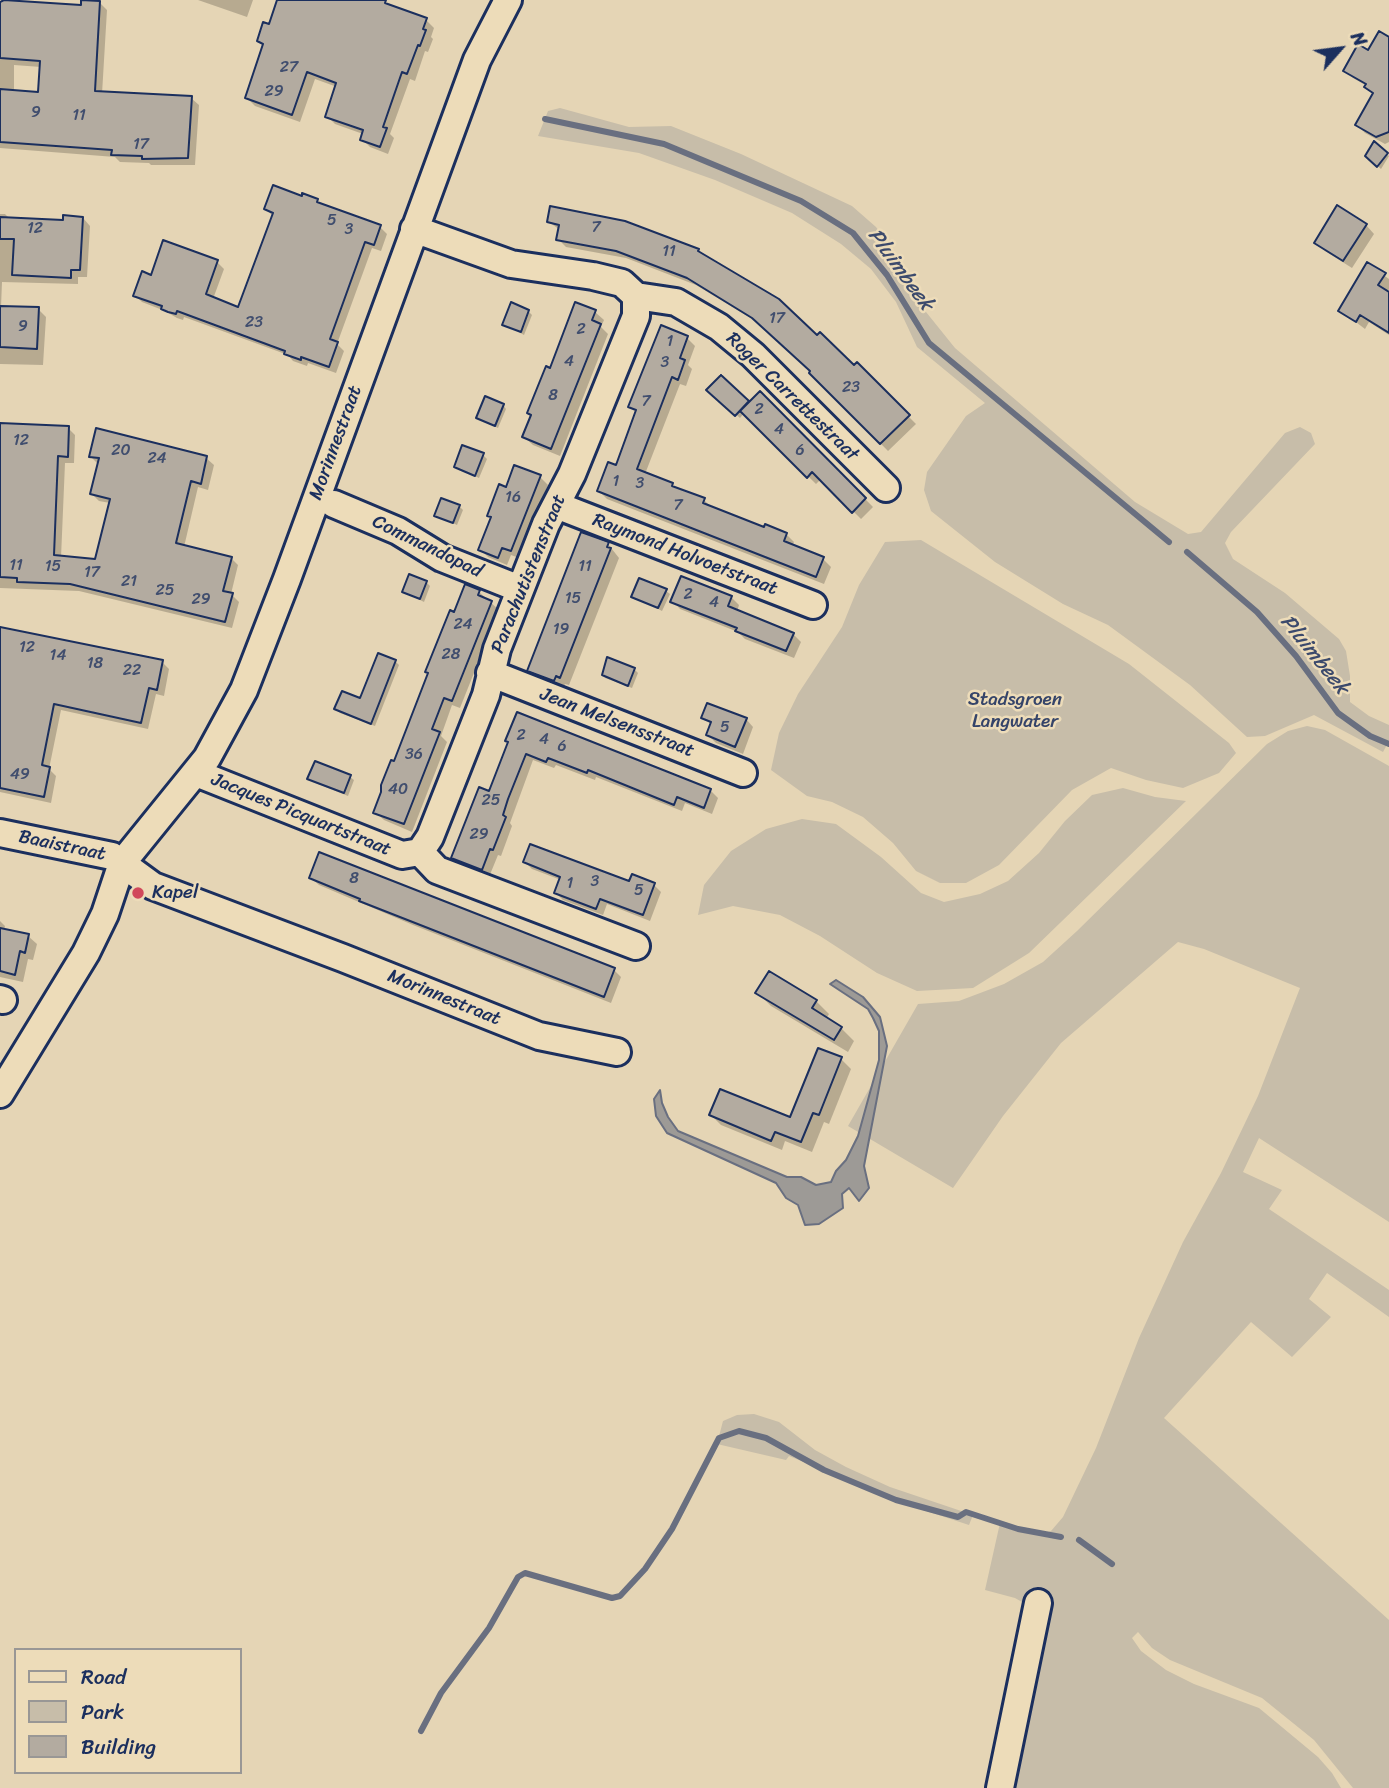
<!DOCTYPE html>
<html>
<head>
<meta charset="utf-8">
<style>
  body { margin:0 }
  #map { position:relative; width:1389px; height:1788px; overflow:hidden; background:#e5d5b5; font-family:Sriracha,sans-serif }
  canvas { display:block }
  .legend { position:absolute; left:14px; top:1648px; width:228px; height:126px; box-sizing:border-box; background:#eddcb9; border:2px solid #999795; margin:0; padding:9px 12px; list-style:none; font-size:21px; color:#1b2f5e }
  .legend li { display:flex; align-items:center; gap:14px; height:35px }
  .legend b { width:35px; border:2px solid #999795 }
  .north { position:absolute; left:1305px; top:14px; width:70px; height:70px; -webkit-text-stroke:5px #eddcb9; paint-order:stroke; rotate:62deg; font-size:19px; font-weight:700; line-height:28px; text-align:center; color:#1b2f5e }
  .north::after { content:''; display:block; margin:auto; width:24px; height:32px; background:#1b2f5e; clip-path:polygon(50% 0,100% 100%,50% 72%,0 100%) }
</style>
</head>
<body>
<div id="map">
<canvas width="1389" height="1788"></canvas>
<ul class="legend">
<li><b style="height:9px;background:#eddcb9"></b>Road</li>
<li><b style="height:19px;background:#c7bda9"></b>Park</li>
<li><b style="height:19px;background:#b3aba0"></b>Building</li>
</ul>
<div class="north">N</div>
</div>
<script>
const ctx = document.querySelector('canvas').getContext('2d');
ctx.lineJoin = 'round';
function fill(path, color) { ctx.fillStyle = color; ctx.fill(path, 'evenodd'); }
const poly = rows => new Path2D(rows.map(r => 'M' + r).join(''));
function strokePath(path, color, width, dash) { ctx.strokeStyle = color; ctx.lineWidth = width; ctx.lineCap = dash ? 'butt' : 'round'; ctx.setLineDash(dash || []); ctx.stroke(path); }
function label(font, color, halo, rows, align = 'center') {
  ctx.font = font + ' Sriracha,sans-serif'; ctx.lineWidth = 5; ctx.setLineDash([]); ctx.textBaseline = 'middle'; ctx.strokeStyle = halo; ctx.fillStyle = color; for (const [text, x, y, turn = 0] of rows) {
    ctx.save(); ctx.translate(x, y); ctx.rotate((+turn || 0) * Math.PI / 180); ctx.textAlign = isNaN(turn) ? turn : align; if (halo) ctx.strokeText(text, 0, 0); ctx.fillText(text, 0, 0); ctx.restore();
  }
}
const green = poly([
  [560,108,629,127,671,126,741,154,852,206,876,227,910,275,922,307,955,348,1135,502,1188,534,1201,532,1285,433,1300,427,1311,433,1315,444,1231,532,1225,543,1233,559,1285,593,1339,639,1346,651,1350,676,1350,702,1369,716,1389,725,1389,741,1383,752,1314,715,1265,736,1247,737,1190,685,1108,625,1063,604,995,562,931,511,924,490,927,472,966,416,985,403,917,347,896,302,871,269,841,244,792,213,715,180,639,153,538,136,548,111],
  [921,540,1129,664,1229,743,1236,753,1219,773,1183,788,1146,780,1111,768,1072,790,999,865,966,883,940,883,916,871,893,843,863,817,832,802,807,796,771,770,779,733,798,694,842,627,859,585,885,542],
  [1307,726,1325,730,1389,766,1389,1222,1259,1138,1243,1172,1282,1190,1269,1209,1389,1290,1389,1317,1327,1273,1309,1299,1331,1317,1292,1357,1251,1322,1164,1418,1389,1620,1389,1788,1353,1788,1314,1740,1262,1698,1170,1660,1152,1648,1138,1632,1132,1638,1141,1651,1166,1670,1194,1684,1259,1708,1318,1757,1332,1773,1341,1788,1004,1788,1029,1606,1015,1598,985,1590,1000,1523,1043,1534,1051,1531,1063,1517,1096,1448,1139,1338,1183,1242,1221,1173,1258,1096,1300,988,1204,949,1178,942,1061,1043,1003,1116,953,1188,848,1126,918,1004,959,1001,1004,984,1043,962,1077,931,1267,744,1288,731],
  [1123,788,1155,797,1186,801,1029,953,973,988,917,991,877,973,820,936,780,915,733,906,698,915,704,885,731,851,766,829,802,819,836,824,881,857,921,893,944,902,980,894,1008,881,1039,853,1065,821,1092,795],
  [754,1414,779,1422,815,1450,846,1467,890,1487,973,1515,969,1525,917,1508,789,1456,786,1460,717,1444,723,1421,737,1415]
]);
const water = poly([
  [836,980,863,997,880,1017,887,1046,864,1166,869,1188,859,1201,849,1188,842,1194,843,1208,819,1224,805,1225,798,1205,786,1198,776,1183,667,1133,656,1116,654,1099,660,1090,662,1103,668,1117,678,1131,787,1177,801,1177,816,1185,831,1182,836,1171,846,1160,858,1136,879,1060,879,1031,873,1018,868,1009,830,984,836,980]
]);
const shadow = poly([
  [6,0,82,7,100,3,107,10,102,94,191,98,199,105,195,165,151,165,149,163,120,162,115,157,0,148,0,4,5,4],
  [14,65,41,67,40,94,14,92],
  [198,0,253,0,247,17],
  [279,0,372,0,426,20,434,28,431,37,433,39,428,52,425,51,415,81,410,79,390,134,394,138,388,154,370,147,362,139,363,134,335,124,327,116,337,87,315,79,300,122,255,106,247,98,264,46,259,41,270,26],
  [1389,39,1389,142,1385,144,1365,133,1357,125,1374,95,1367,86,1353,78,1345,70],
  [1374,144,1389,156,1381,169,1367,156],
  [303,198,317,200,322,205,380,227,387,234,381,251,372,248,337,344,344,351,336,373,308,363,307,366,293,361,288,355,184,317,183,320,177,318,165,311,142,302,135,295,152,277,217,262,224,269,213,299,239,309,274,217,266,209],
  [0,214,5,214,10,219,64,222,83,218,90,226,87,277,78,277,78,284,2,282,1,307,38,309,46,317,43,365,0,364],
  [549,222,698,250,854,367,857,365,916,424,888,451,811,373,813,372,762,325,696,285,626,258,566,247,558,239,560,230],
  [1366,225,1374,234,1352,268,1325,251,1316,243],
  [1368,264,1389,279,1389,289,1387,293,1389,294,1389,335,1369,322,1365,329,1340,310],
  [528,311,532,315,524,335,504,324],
  [595,312,604,320,601,327,608,334,560,456,533,445,524,437,532,417,529,413,551,370],
  [687,338,695,346,688,365,692,369,686,386,680,384,645,474,704,500,712,508,765,529,786,534,794,542,792,546,823,559,831,567,824,584,607,499,599,491,617,467,637,413,630,407],
  [721,378,749,404,760,393,873,507,861,519,821,479,816,484,744,413,740,418,709,390],
  [503,405,506,409,498,428,478,418],
  [0,425,68,428,75,435,74,463,65,463,61,558,96,561,110,503,99,501,92,494,99,465,91,457,206,458,214,465,208,490,198,487,184,547,231,558,238,565,231,594,239,602,232,628,79,591,0,588],
  [483,455,487,459,479,478,456,467],
  [540,477,548,485,519,558,511,555,507,565,488,557,480,549,492,519,489,515,507,489],
  [459,506,463,510,457,525,436,515],
  [608,544,619,558,569,685,565,684,563,689,537,679,529,670],
  [640,580,666,591,670,594,662,611,633,596],
  [426,582,430,586,424,602,404,592],
  [479,592,499,610,460,708,452,705,441,736,447,742,412,832,384,820,375,812,455,614],
  [731,597,739,605,737,612,793,634,801,642,794,658,745,639,738,632,680,609,673,601],
  [0,628,162,662,169,669,164,696,156,694,148,729,61,710,49,769,56,776,51,803,0,792],
  [608,659,634,669,638,673,632,688,605,678,602,674],
  [395,661,399,665,375,726,340,713,336,709,361,701],
  [703,717,746,719,753,727,743,754,716,743,708,735,712,725],
  [510,743,710,790,718,798,712,814,685,803,682,811,596,777,595,780,556,765,554,768,533,760,510,823,512,826,501,856,498,855,489,877,461,866,453,858,490,793],
  [350,777,354,780,348,796,313,782,309,779],
  [525,862,630,883,654,885,661,892,650,921,607,904,603,915,563,900,556,893,561,880,532,869],
  [311,878,614,970,621,977,611,1003,413,925,319,885],
  [0,921,5,926,4,931,28,936,37,944,33,960,28,959,23,982,0,977],
  [758,993,816,1001,829,1014,826,1019,841,1028,854,1041,848,1052,771,1006],
  [841,1059,851,1069,829,1124,824,1122,812,1152,785,1141,782,1150,721,1125,711,1115,791,1119]
]);
const stream = poly([
  [545,119,664,144,801,201,853,233,887,275,929,343,1169,542],
  [1187,552,1257,612,1296,656,1338,713,1370,736,1389,744],
  [1079,1540,1112,1564],
  [421,1731,441,1693,489,1628,518,1577,525,1573,612,1598,620,1596,645,1569,672,1529,719,1438,739,1431,766,1438,824,1470,896,1500,958,1517,966,1512,1018,1529,1061,1537]
]);
const building = poly([
  [4,0,81,5,81,0,100,1,95,91,192,96,188,158,142,159,142,156,111,155,112,150,0,142,0,89,38,92,40,61,0,58,0,2,4,0],
  [277,0,386,0,385,3,427,18,423,29,426,30,420,46,418,45,407,74,402,72,383,127,387,128,380,147,360,140,363,130,325,117,336,83,307,72,292,115,245,98,263,44,257,41,263,22,269,24,277,0],
  [1379,31,1389,37,1389,132,1376,137,1355,125,1373,93,1364,87,1366,84,1343,71,1358,44,1368,50,1379,31],
  [1374,141,1388,153,1377,167,1365,156,1374,141],
  [273,185,302,196,302,193,318,199,317,202,381,225,374,245,365,242,330,339,338,342,329,367,301,357,301,360,284,354,285,351,177,311,176,314,168,312,161,309,162,306,133,296,142,271,151,275,163,240,218,260,206,294,238,307,273,213,264,209,273,185],
  [1337,205,1367,224,1343,261,1314,243,1337,205],
  [550,206,625,221,699,249,698,251,779,299,817,335,820,332,854,365,857,362,910,415,880,444,809,373,810,371,752,318,687,278,616,251,556,240,559,225,547,222,550,206],
  [63,215,83,217,80,270,71,270,71,278,12,275,14,239,0,239,0,217,63,220,63,215],
  [1367,262,1386,273,1378,285,1389,292,1389,333,1360,315,1356,322,1338,311,1367,262],
  [511,302,529,310,521,332,502,325,511,302],
  [575,302,596,310,592,320,601,324,551,449,522,437,531,415,527,413,546,366,550,368,575,302],
  [0,306,39,307,37,349,0,347,0,306],
  [661,325,688,336,680,358,685,360,678,380,672,377,637,469,673,483,672,486,705,498,703,503,764,527,765,524,787,533,784,541,824,557,816,577,597,491,608,462,616,465,636,410,628,407,661,325],
  [721,375,749,401,735,416,706,390,721,375],
  [760,391,866,498,852,513,812,472,807,478,740,411,760,391],
  [485,396,504,404,495,426,476,418,485,396],
  [0,423,69,426,68,457,58,456,54,555,95,559,110,499,90,494,99,458,89,457,96,428,207,456,201,484,191,481,176,543,232,557,223,591,233,593,225,622,70,584,17,582,17,578,0,577,0,423],
  [462,445,484,453,475,476,454,467,462,445],
  [514,465,541,475,511,551,502,548,498,558,478,550,491,517,487,516,499,484,506,487,514,465],
  [441,498,460,505,453,523,434,516,441,498],
  [581,532,609,542,607,547,611,548,560,678,556,676,554,681,527,671,581,532],
  [409,574,427,581,420,599,402,592,409,574],
  [681,576,732,596,728,606,794,633,786,651,735,631,737,628,670,602,681,576],
  [639,578,667,589,658,608,631,597,639,578],
  [465,584,480,590,478,595,492,601,452,701,444,698,432,729,440,732,404,824,373,813,381,792,381,785,391,760,394,761,428,673,425,672,450,610,454,612,465,584],
  [0,627,163,660,157,690,149,688,141,723,54,704,42,765,50,767,44,797,0,788,0,627],
  [378,653,396,660,371,724,334,709,342,691,360,698,378,653],
  [607,657,635,668,628,686,602,675,607,657],
  [707,703,747,718,735,747,706,735,711,722,701,718,707,703],
  [517,712,711,789,704,808,677,797,674,805,588,770,587,773,548,758,546,762,526,754,508,799,503,815,506,817,493,850,490,849,482,870,451,858,479,787,489,791,508,742,505,741,517,712],
  [315,761,351,775,344,793,307,779,315,761],
  [530,844,629,881,632,874,655,883,643,915,600,899,596,909,554,893,560,877,523,862,530,844],
  [319,852,615,968,604,997,359,901,360,899,309,878,319,852],
  [0,928,29,934,25,953,20,951,15,975,0,971,0,928],
  [769,971,817,1000,812,1008,842,1027,834,1040,755,993,769,971],
  [818,1048,842,1057,819,1115,813,1113,801,1142,775,1132,771,1141,709,1115,720,1089,790,1117,818,1048]
]);
const minor = poly([
  [414,229,511,264,593,276,622,283,636,296,676,302,719,327,753,355,886,488],
  [334,504,398,531,442,558,520,589],
  [556,505,813,605],
  [490,673,743,773],
  [196,773,402,855,420,852,437,870,636,946],
  [0,833,112,856,153,886,343,958,539,1036,617,1052],
  [420,852,430,837,473,728,486,695,497,649,546,524,572,474,636,316,636,296],
  [0,999,3,1000],
  [0,1094,86,953,105,914,122,863,207,758,244,690,287,579,477,60,508,0],
  [1000,1788,1038,1603]
]);
const markers = [
  [138,893,7,"#d1495b"]
];
const numberNames = [
  ["27",289,68],
  ["29",274,92],
  ["9",36,113],
  ["11",79,116],
  ["17",141,145],
  ["5",332,221],
  ["7",596,228],
  ["12",35,229],
  ["3",349,230],
  ["11",669,252],
  ["17",777,319],
  ["23",254,323],
  ["9",23,327],
  ["2",581,330],
  ["1",670,342],
  ["4",569,362],
  ["3",665,363],
  ["23",851,388],
  ["8",553,396],
  ["7",646,402],
  ["2",759,410],
  ["4",779,430],
  ["12",21,441],
  ["20",121,451],
  ["6",800,451],
  ["24",157,459],
  ["1",616,482],
  ["3",640,484],
  ["16",513,498],
  ["7",678,506],
  ["11",16,566],
  ["15",53,567],
  ["11",585,567],
  ["17",92,573],
  ["21",129,582],
  ["25",165,591],
  ["2",688,595],
  ["15",573,599],
  ["29",201,600],
  ["4",714,603],
  ["24",463,625],
  ["19",561,630],
  ["12",27,648],
  ["28",451,655],
  ["14",58,656],
  ["18",95,664],
  ["22",132,671],
  ["5",725,728],
  ["2",521,736],
  ["4",544,740],
  ["6",562,747],
  ["36",414,755],
  ["49",20,775],
  ["40",398,790],
  ["25",491,801],
  ["29",479,835],
  ["8",354,879],
  ["3",595,882],
  ["1",570,884],
  ["5",639,891]
];
const streetNames = [
  ["Roger Carrettestraat",792,397,44],
  ["Morinnestraat",336,443,-70],
  ["Commandopad",427,547,26],
  ["Raymond Holvoetstraat",685,555,21],
  ["Parachutistenstraat",529,574,-68],
  ["Jean Melsensstraat",617,723,21],
  ["Jacques Picquartstraat",301,815,22],
  ["Baaistraat",62,846,12],
  ["Morinnestraat",444,998,22]
];
const parkNames = [
  ["Stadsgroen",1015,700],
  ["Langwater",1015,722]
];
const poiNames = [
  ["Kapel",152,893]
];
const waterNames = [
  ["Pluimbeek",900,270,54],
  ["Pluimbeek",1314,655,51]
];
fill(green, '#c7bda9');
fill(water, '#9d9a96');
strokePath(water, '#696f80', 2);
fill(shadow, '#0003');
strokePath(stream, '#696f80', 6);
fill(building, '#b3aba0');
strokePath(building, '#1b2f5e', 2);
strokePath(minor, '#1b2f5e', 32);
strokePath(minor, '#eddcb9', 26);
for (const [x, y, r, color] of markers) { const dot = new Path2D(); dot.arc(x, y, r, 0, 2 * Math.PI); ctx.fillStyle = color; ctx.fill(dot); strokePath(dot, '#eddcb9', 2.5); }
label('16px', '#414e6e', null, numberNames);
label('19px', '#1b2f5e', '#eddcb9', streetNames);
label('19px', '#354469', '#eddcb9', parkNames);
label('19px', '#1b2f5e', '#eddcb9', poiNames, 'left');
label('italic 21px', '#3c4a6c', '#eddcb9', waterNames);
</script>
</body>
</html>
